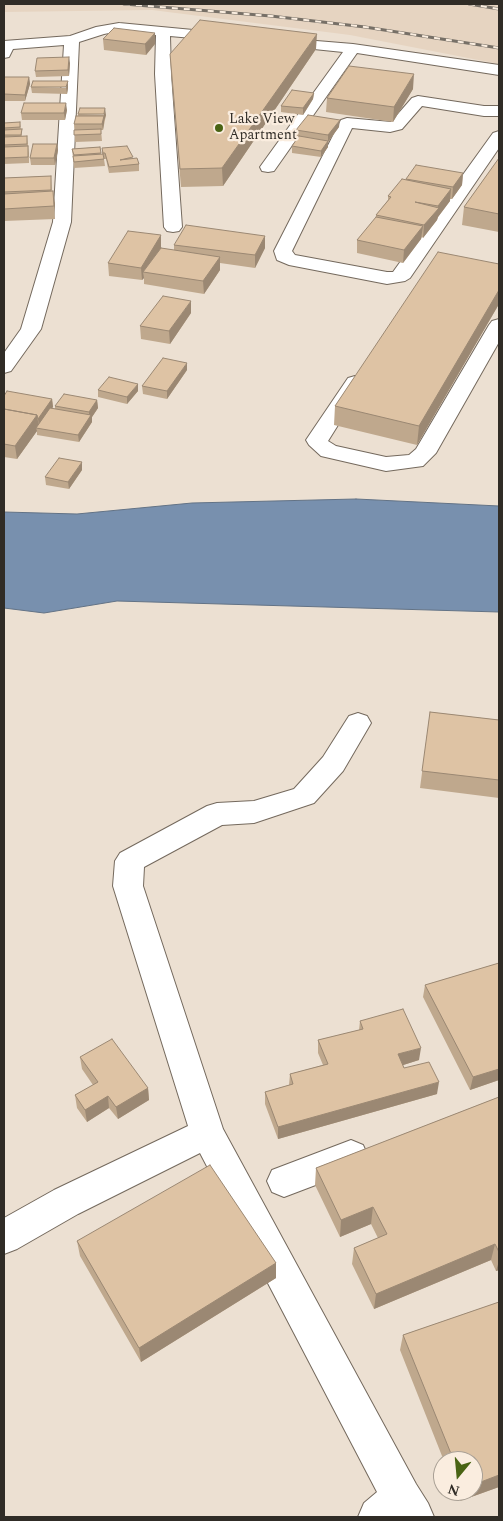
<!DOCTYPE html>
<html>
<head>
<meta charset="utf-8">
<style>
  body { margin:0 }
  #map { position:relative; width:503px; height:1521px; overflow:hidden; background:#ece0d2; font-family:Spectral,serif }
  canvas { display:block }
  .frame { position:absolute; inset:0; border:5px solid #302c26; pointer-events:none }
  .north { position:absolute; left:433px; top:1451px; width:50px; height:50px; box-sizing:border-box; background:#faeddf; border:1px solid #a9a095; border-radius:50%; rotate:197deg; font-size:14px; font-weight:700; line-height:20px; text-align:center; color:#302c26 }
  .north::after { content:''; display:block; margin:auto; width:18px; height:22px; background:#496313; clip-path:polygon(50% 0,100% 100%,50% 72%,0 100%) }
</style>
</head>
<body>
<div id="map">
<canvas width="503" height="1521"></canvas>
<div class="frame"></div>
<div class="north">N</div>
</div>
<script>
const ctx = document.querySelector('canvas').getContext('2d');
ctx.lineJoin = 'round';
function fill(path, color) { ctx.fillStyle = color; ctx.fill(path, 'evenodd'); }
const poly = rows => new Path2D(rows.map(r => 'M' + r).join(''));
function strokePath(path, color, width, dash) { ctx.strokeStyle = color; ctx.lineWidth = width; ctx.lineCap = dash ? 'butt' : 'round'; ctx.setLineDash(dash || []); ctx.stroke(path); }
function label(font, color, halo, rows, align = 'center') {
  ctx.font = font + ' Spectral,serif'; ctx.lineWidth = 4.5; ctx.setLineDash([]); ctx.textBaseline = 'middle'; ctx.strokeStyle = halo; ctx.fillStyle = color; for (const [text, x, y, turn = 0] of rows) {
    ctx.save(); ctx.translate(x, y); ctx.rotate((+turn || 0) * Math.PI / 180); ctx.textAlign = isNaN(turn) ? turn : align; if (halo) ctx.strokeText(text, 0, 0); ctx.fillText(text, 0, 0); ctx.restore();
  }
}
const built = poly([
  [4,4,499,4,499,64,350,35,152,10,4,12]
]);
const water = poly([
  [356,499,499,506,499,612,117,601,44,613,4,608,4,512,77,514,192,503,356,499]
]);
const minor = poly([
  [119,23,225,33,230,34,232,37,230,40,225,41,170,36,171,74,182,227,179,231,173,232,167,231,164,227,155,74,156,35,119,31,104,34,79,42,71,222,41,329,11,371,4,373,4,353,21,329,53,222,64,45,13,49,9,57,4,58,4,41,70,36,96,27,119,23],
  [280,38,353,44,499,65,499,75,357,53,274,171,268,172,262,171,260,167,343,52,275,45,273,42,275,39,280,38],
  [418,96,484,106,499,106,499,116,484,116,422,106,402,129,390,132,352,128,292,251,295,255,387,272,393,272,493,133,499,131,499,148,410,278,405,281,387,284,289,265,277,260,274,251,341,120,347,118,391,122,412,98,418,96],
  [499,319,499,342,436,453,423,466,386,471,321,456,309,445,306,440,348,378,355,376,362,378,365,382,328,441,336,446,386,457,409,455,416,449,489,325,492,321,499,319],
  [358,713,367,716,371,723,343,771,314,803,254,823,222,825,144,867,143,886,223,1129,416,1484,428,1503,434,1517,358,1517,364,1503,377,1492,200,1153,78,1214,17,1249,4,1254,4,1218,54,1190,188,1126,113,886,115,861,120,853,207,806,217,803,254,801,294,789,323,757,349,716,358,713],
  [351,1140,363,1145,368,1156,363,1167,284,1197,272,1192,267,1181,272,1170,351,1140]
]);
const rail = poly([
  [124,4,271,16,365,27,499,48],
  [469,4,499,9]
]);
const wall = poly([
  [103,39,155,44,146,55,104,50],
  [316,49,223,186,181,187,171,70,170,54],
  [70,63,69,76,36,77,35,71],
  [4,77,29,77,30,84,25,101,4,101],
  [31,87,68,88,67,94,32,93],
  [413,89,393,122,326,112,327,98],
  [314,93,313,99,303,115,281,112,281,106],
  [67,110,65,120,22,120,21,113],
  [78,114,106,115,103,130,101,130,102,141,75,142,74,124,78,116],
  [20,122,22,136,27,136,29,153,29,163,4,164,4,123],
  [339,127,328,142,328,147,321,157,292,153,292,146,299,137,296,137,296,130],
  [57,144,58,150,55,165,31,165,30,158],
  [100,147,101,154,102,154,102,148,133,159,139,164,139,171,109,173,106,159,104,159,105,166,74,168,72,149],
  [499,158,499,232,462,225,464,207],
  [463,173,462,185,452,199,450,199,450,201,438,217,437,220,423,238,422,237,421,239,403,263,357,253,357,240,376,218,376,215,388,200,388,196,405,180,406,179],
  [51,176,52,191,53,191,55,219,4,221,4,178],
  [161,235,161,248,174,250,174,245,265,236,265,248,255,268,220,263,220,270,204,294,144,284,144,278,142,280,109,276,108,263],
  [499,264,499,304,417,445,334,425,335,406],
  [191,313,170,344,141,339,140,326],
  [187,370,167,399,143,394,142,386],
  [98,390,138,391,127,404,98,397],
  [4,396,52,399,53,407,52,408,55,409,55,406,97,400,98,408,92,417,92,422,79,442,37,435,37,431,17,459,4,457],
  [82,470,69,489,46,485,45,477],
  [430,712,499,720,499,798,420,788],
  [499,963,499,1080,470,1090,423,997,425,985],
  [360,1021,419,1060,403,1065,404,1068,437,1094,278,1139,265,1104,265,1092,289,1085,290,1074,323,1065,318,1053,318,1040,359,1030],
  [80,1057,148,1088,149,1100,118,1119,109,1108,87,1122,77,1108,75,1095,93,1085,82,1069],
  [499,1097,499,1270,496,1271,491,1260,374,1309,352,1264,354,1248,378,1238,371,1224,340,1237,315,1185,316,1168],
  [77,1241,276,1263,276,1278,141,1362,80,1256],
  [499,1302,499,1487,460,1501,456,1491,473,1491,473,1461,444,1461,400,1350,403,1335]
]);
const shadedWall = poly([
  [155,33,155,44,146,55,145,44],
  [317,34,316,49,223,186,222,168],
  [69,57,70,63,69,76,68,70],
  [414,74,413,89,393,122,394,107],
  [29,77,30,84,25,101,25,95],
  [68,81,68,88,67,94,66,87],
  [314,93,313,99,303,115,303,108],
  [66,103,67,110,65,120,64,113],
  [105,108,106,115,104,121,104,114],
  [104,116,104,123,103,130,102,124],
  [340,120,339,127,328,142,328,147,321,157,321,151,328,141,328,135],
  [57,144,58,150,55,165,54,158],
  [463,173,462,185,452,199,453,187],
  [451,189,450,201,438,217,437,220,423,238,424,225,438,209,438,206],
  [53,191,55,203,55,219,54,206],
  [423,226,421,239,403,263,404,250],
  [161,235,161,248,143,272,144,278,142,280,141,268],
  [265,236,265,248,255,268,255,255],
  [220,257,220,270,204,294,203,281],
  [499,290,499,304,417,445,419,426],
  [191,301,191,313,170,344,169,331],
  [187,363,187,370,167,399,167,391],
  [138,384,138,391,127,404,127,397],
  [52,399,53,407,39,426,38,419],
  [97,400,98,408,92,417,92,422,79,442,78,435,89,418,89,412],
  [37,415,39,428,36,428,37,431,17,459,15,446],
  [82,462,82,470,69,489,68,482],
  [421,1048,419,1060,397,1067,398,1054],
  [499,1069,499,1080,470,1090,473,1077],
  [439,1082,437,1094,278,1139,278,1127],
  [148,1088,149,1100,118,1119,116,1107],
  [108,1096,109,1108,87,1122,85,1110],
  [373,1207,371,1224,340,1237,341,1220],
  [495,1244,491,1260,374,1309,376,1294],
  [499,1261,499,1270,496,1271],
  [276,1263,276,1278,141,1362,139,1348],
  [499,1475,499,1487,460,1501,463,1491,473,1491,473,1485]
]);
const building = poly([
  [200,20,317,34,222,168,180,169,170,54,200,20],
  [114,28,155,33,145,44,103,39,114,28],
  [69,57,68,70,35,71,37,58,69,57],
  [349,66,414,74,394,107,327,98,349,66],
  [4,77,29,77,25,95,4,94,4,77],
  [33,81,68,81,66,87,31,87,33,81],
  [292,90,314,93,303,108,281,106,292,90],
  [24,103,66,103,64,113,21,113,24,103],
  [80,108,105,108,104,114,78,114,80,108],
  [308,115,340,120,328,135,296,130,308,115],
  [76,116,104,116,102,124,74,124,76,116],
  [20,122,20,127,4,128,4,123,20,122],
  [22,129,21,135,4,135,4,130,22,129],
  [101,129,101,134,74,135,74,130,101,129],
  [27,136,27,144,4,145,4,137,27,136],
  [299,136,328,141,321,151,292,146,299,136],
  [33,144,57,144,54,158,30,158,33,144],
  [28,146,28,157,4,158,4,147,28,146],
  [127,146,133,157,120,160,137,158,139,164,109,167,105,153,103,153,102,148,127,146],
  [100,147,101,153,74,155,72,149,100,147],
  [103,154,104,159,74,162,73,156,103,154],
  [499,158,499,214,464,207,499,158],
  [416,165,463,173,453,187,406,179,416,165],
  [51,176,51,190,4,192,4,178,51,176],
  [402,179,451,189,438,206,415,202,439,208,424,225,376,215,391,197,388,196,402,179],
  [53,191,54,206,4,209,4,194,53,191],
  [376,217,423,226,404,250,357,240,376,217],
  [186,225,265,236,255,255,174,245,186,225],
  [128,231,161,235,141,268,108,263,128,231],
  [161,248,220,257,203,281,143,272,161,248],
  [438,252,499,264,499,290,419,426,335,406,438,252],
  [163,296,191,301,169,331,140,326,163,296],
  [163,358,187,363,167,391,142,386,163,358],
  [109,377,138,384,127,397,98,390,109,377],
  [7,391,52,399,38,419,37,415,4,409,4,396,7,391],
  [64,394,97,400,89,412,55,406,64,394],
  [50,408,91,415,78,435,36,428,50,408],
  [4,409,37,415,15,446,4,444,4,409],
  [59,458,82,462,68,482,45,477,59,458],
  [430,712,499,720,499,780,422,771,430,712],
  [499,963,499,1069,473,1077,425,985,499,963],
  [403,1009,421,1048,398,1054,404,1068,429,1062,439,1082,278,1127,265,1092,293,1084,290,1074,328,1064,318,1040,363,1029,360,1021,403,1009],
  [112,1039,148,1088,116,1107,108,1096,85,1110,75,1095,98,1082,80,1057,112,1039],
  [499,1097,499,1252,495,1244,376,1294,354,1248,387,1234,373,1207,341,1220,316,1168,499,1097],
  [210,1165,276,1263,139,1348,77,1241,210,1165],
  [499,1302,499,1475,473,1485,473,1461,454,1461,403,1335,499,1302]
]);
const markers = [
  [219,128,5,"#496313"]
];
const farPoinames = [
  ["Lake View",229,120],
  ["Apartment",229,136]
];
fill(built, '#e6d4c1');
fill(water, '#7890ae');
strokePath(water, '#627285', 1);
strokePath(minor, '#74695d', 2);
fill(minor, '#fff');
strokePath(rail, '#777067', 3);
strokePath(rail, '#faeddf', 2, [6]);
fill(wall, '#bfa88d');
fill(shadedWall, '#9b8873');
fill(building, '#dec3a4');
strokePath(building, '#9b8873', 1);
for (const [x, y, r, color] of markers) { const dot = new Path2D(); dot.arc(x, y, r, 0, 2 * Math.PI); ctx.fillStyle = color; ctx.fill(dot); strokePath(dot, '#faeddf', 2); }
label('14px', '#302c26', '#faeddf', farPoinames, 'left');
</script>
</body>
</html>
